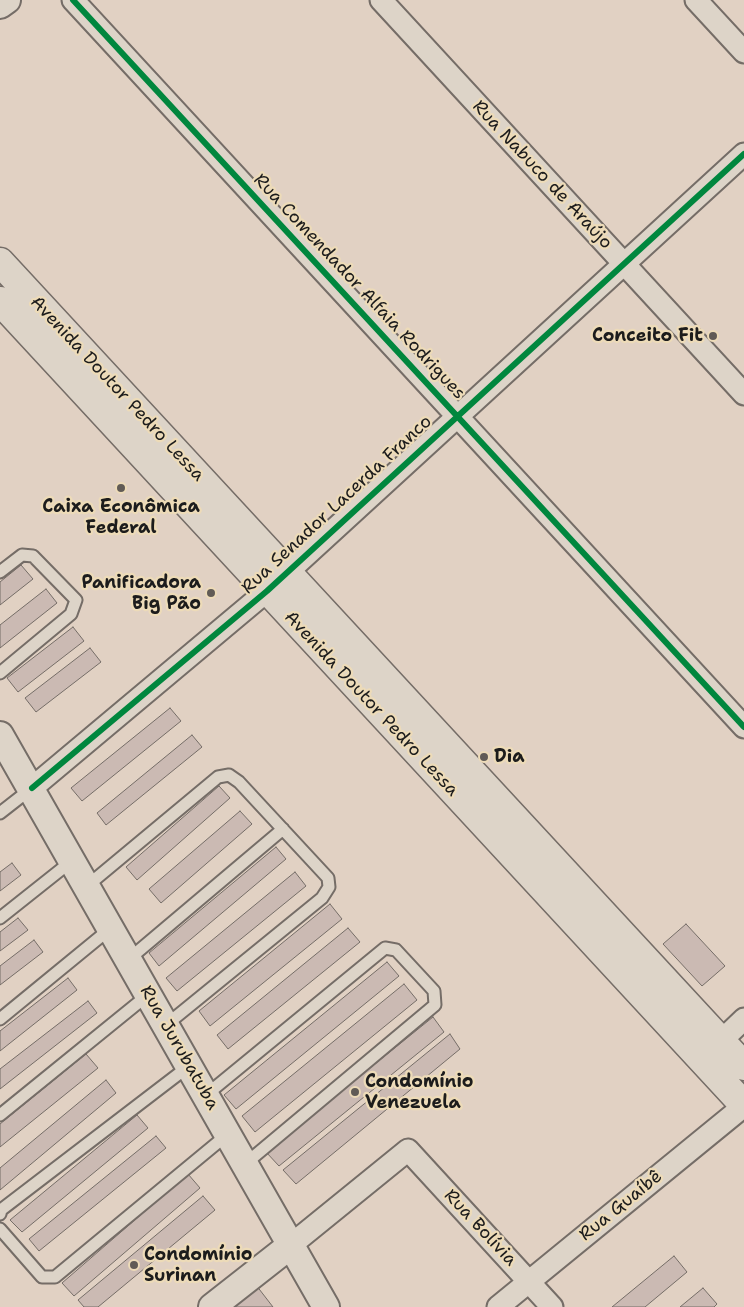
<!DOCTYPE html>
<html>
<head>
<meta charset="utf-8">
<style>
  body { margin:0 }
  canvas { display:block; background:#e1d1c3 }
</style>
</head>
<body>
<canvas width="744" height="1307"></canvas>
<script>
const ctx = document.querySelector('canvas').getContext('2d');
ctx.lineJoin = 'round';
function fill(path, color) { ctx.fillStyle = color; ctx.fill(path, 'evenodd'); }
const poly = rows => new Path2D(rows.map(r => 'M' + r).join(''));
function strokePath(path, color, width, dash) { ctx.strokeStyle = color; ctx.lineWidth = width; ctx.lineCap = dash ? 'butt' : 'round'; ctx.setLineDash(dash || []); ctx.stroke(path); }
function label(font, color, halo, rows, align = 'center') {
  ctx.font = font + ' "Shantell Sans",sans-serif'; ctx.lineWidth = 4.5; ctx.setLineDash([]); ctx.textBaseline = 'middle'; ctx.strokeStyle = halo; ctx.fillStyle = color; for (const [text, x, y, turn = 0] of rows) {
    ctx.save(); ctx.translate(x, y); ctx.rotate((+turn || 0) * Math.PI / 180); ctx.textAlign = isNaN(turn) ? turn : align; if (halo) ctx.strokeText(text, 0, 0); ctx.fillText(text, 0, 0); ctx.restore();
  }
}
const building = poly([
  [21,565,33,579,0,605,0,582,21,565],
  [46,589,57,603,0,648,0,625,46,589],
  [73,627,84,641,18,692,7,678,73,627],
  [90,648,101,662,36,712,25,698,90,648],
  [170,708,181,721,82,801,71,788,170,708],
  [192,735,202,747,106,825,97,813,192,735],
  [219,786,230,798,137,880,126,867,219,786],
  [240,811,252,824,161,903,149,889,240,811],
  [276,847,286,859,159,966,149,953,276,847],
  [12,863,21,875,0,891,0,872,12,863],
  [295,872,306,886,177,991,166,978,295,872],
  [330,904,342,919,210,1026,199,1011,330,904],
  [18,918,28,930,0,951,0,932,18,918],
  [686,924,725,966,702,986,663,944,686,924],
  [348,928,360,942,228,1049,217,1035,348,928],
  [34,940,43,952,0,985,0,966,34,940],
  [387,962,399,976,236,1109,224,1095,387,962],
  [68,978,77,990,0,1051,0,1031,68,978],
  [404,984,417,1000,255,1132,242,1116,404,984],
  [88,1001,97,1013,0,1089,0,1069,88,1001],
  [433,1017,444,1032,279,1166,266,1152,433,1017],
  [450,1034,460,1049,296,1184,283,1170,450,1034],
  [86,1054,98,1068,0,1147,0,1124,86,1054],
  [106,1080,116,1093,0,1190,0,1168,106,1080],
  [137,1115,148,1128,22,1232,10,1220,137,1115],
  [156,1136,166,1148,39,1251,29,1239,156,1136],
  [188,1174,200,1188,74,1296,62,1283,188,1174],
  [203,1196,215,1210,98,1307,84,1307,78,1300,203,1196],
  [674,1256,687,1272,645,1307,612,1307,674,1256],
  [256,1285,273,1307,228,1307,256,1285],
  [703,1288,717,1304,714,1307,680,1307,703,1288]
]);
const service = poly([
  [0,572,22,555,33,556,76,600,71,614,0,673],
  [0,813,32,788],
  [87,886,218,777,229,775,239,782,328,878,329,887,322,898,166,1025],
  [0,918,73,860],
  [129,959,283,829],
  [0,1019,111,928],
  [206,1095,385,948,396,950,434,991,435,1005,245,1164],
  [0,1115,149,994],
  [0,1214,1,1210,189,1066],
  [0,1229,42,1277,55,1277,228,1134]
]);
const minor = poly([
  [73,0,744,727],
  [381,0,744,394],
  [696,0,744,52],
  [32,788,267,591,744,154],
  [721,1041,744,1019],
  [291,1245,408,1150,552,1307],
  [498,1307,744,1106]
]);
const tertiary = poly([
  [0,5,7,0],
  [0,735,326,1307],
  [212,1307,291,1245]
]);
const secondary = poly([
  [0,262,744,1066],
  [0,301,744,1105]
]);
const cycleway = poly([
  [73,0,744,727],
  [32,788,267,591,744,154]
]);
const markers = [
  [713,336,5,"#615b56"],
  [121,488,5,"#615b56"],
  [211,593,5,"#615b56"],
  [484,757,5,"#615b56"],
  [355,1092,5,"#615b56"],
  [134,1265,5,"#615b56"]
];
const streetNames = [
  ["Rua Nabuco de Araújo",542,175,47],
  ["Rua Comendador Alfaia Rodrigues",359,287,47],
  ["Avenida Doutor Pedro Lessa",117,389,47],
  ["Rua Senador Lacerda Franco",337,505,-43],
  ["Avenida Doutor Pedro Lessa",371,704,47],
  ["Rua Jurubatuba",179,1048,60],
  ["Rua Guaíbê",621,1206,-39],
  ["Rua Bolívia",480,1228,47]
];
const poiNames = [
  ["Conceito Fit",703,336,"right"],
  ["Caixa Econômica",121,507,"center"],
  ["Federal",121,528,"center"],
  ["Panificadora",201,583,"right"],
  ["Big Pão",201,604,"right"],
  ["Dia",494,757],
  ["Condomínio",365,1082],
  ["Venezuela",365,1103],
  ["Condomínio",144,1255],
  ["Surinan",144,1276]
];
fill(building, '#cbbab3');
strokePath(building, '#756d67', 1);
strokePath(service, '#756d67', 15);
strokePath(minor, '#756d67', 25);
strokePath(tertiary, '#756d67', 30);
strokePath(secondary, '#756d67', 31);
strokePath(service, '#ddd4c8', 11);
strokePath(minor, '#ddd4c8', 21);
strokePath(tertiary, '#ddd4c8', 26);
strokePath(secondary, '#ddd4c8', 28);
strokePath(cycleway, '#00873e', 6);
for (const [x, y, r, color] of markers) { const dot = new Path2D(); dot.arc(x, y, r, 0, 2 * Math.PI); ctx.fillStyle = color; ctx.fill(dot); strokePath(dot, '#eddbb8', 2); }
label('18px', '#1c1c1c', '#eddbb8', streetNames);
label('bold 18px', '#1c1c1c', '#eddbb8', poiNames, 'left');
</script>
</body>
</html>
